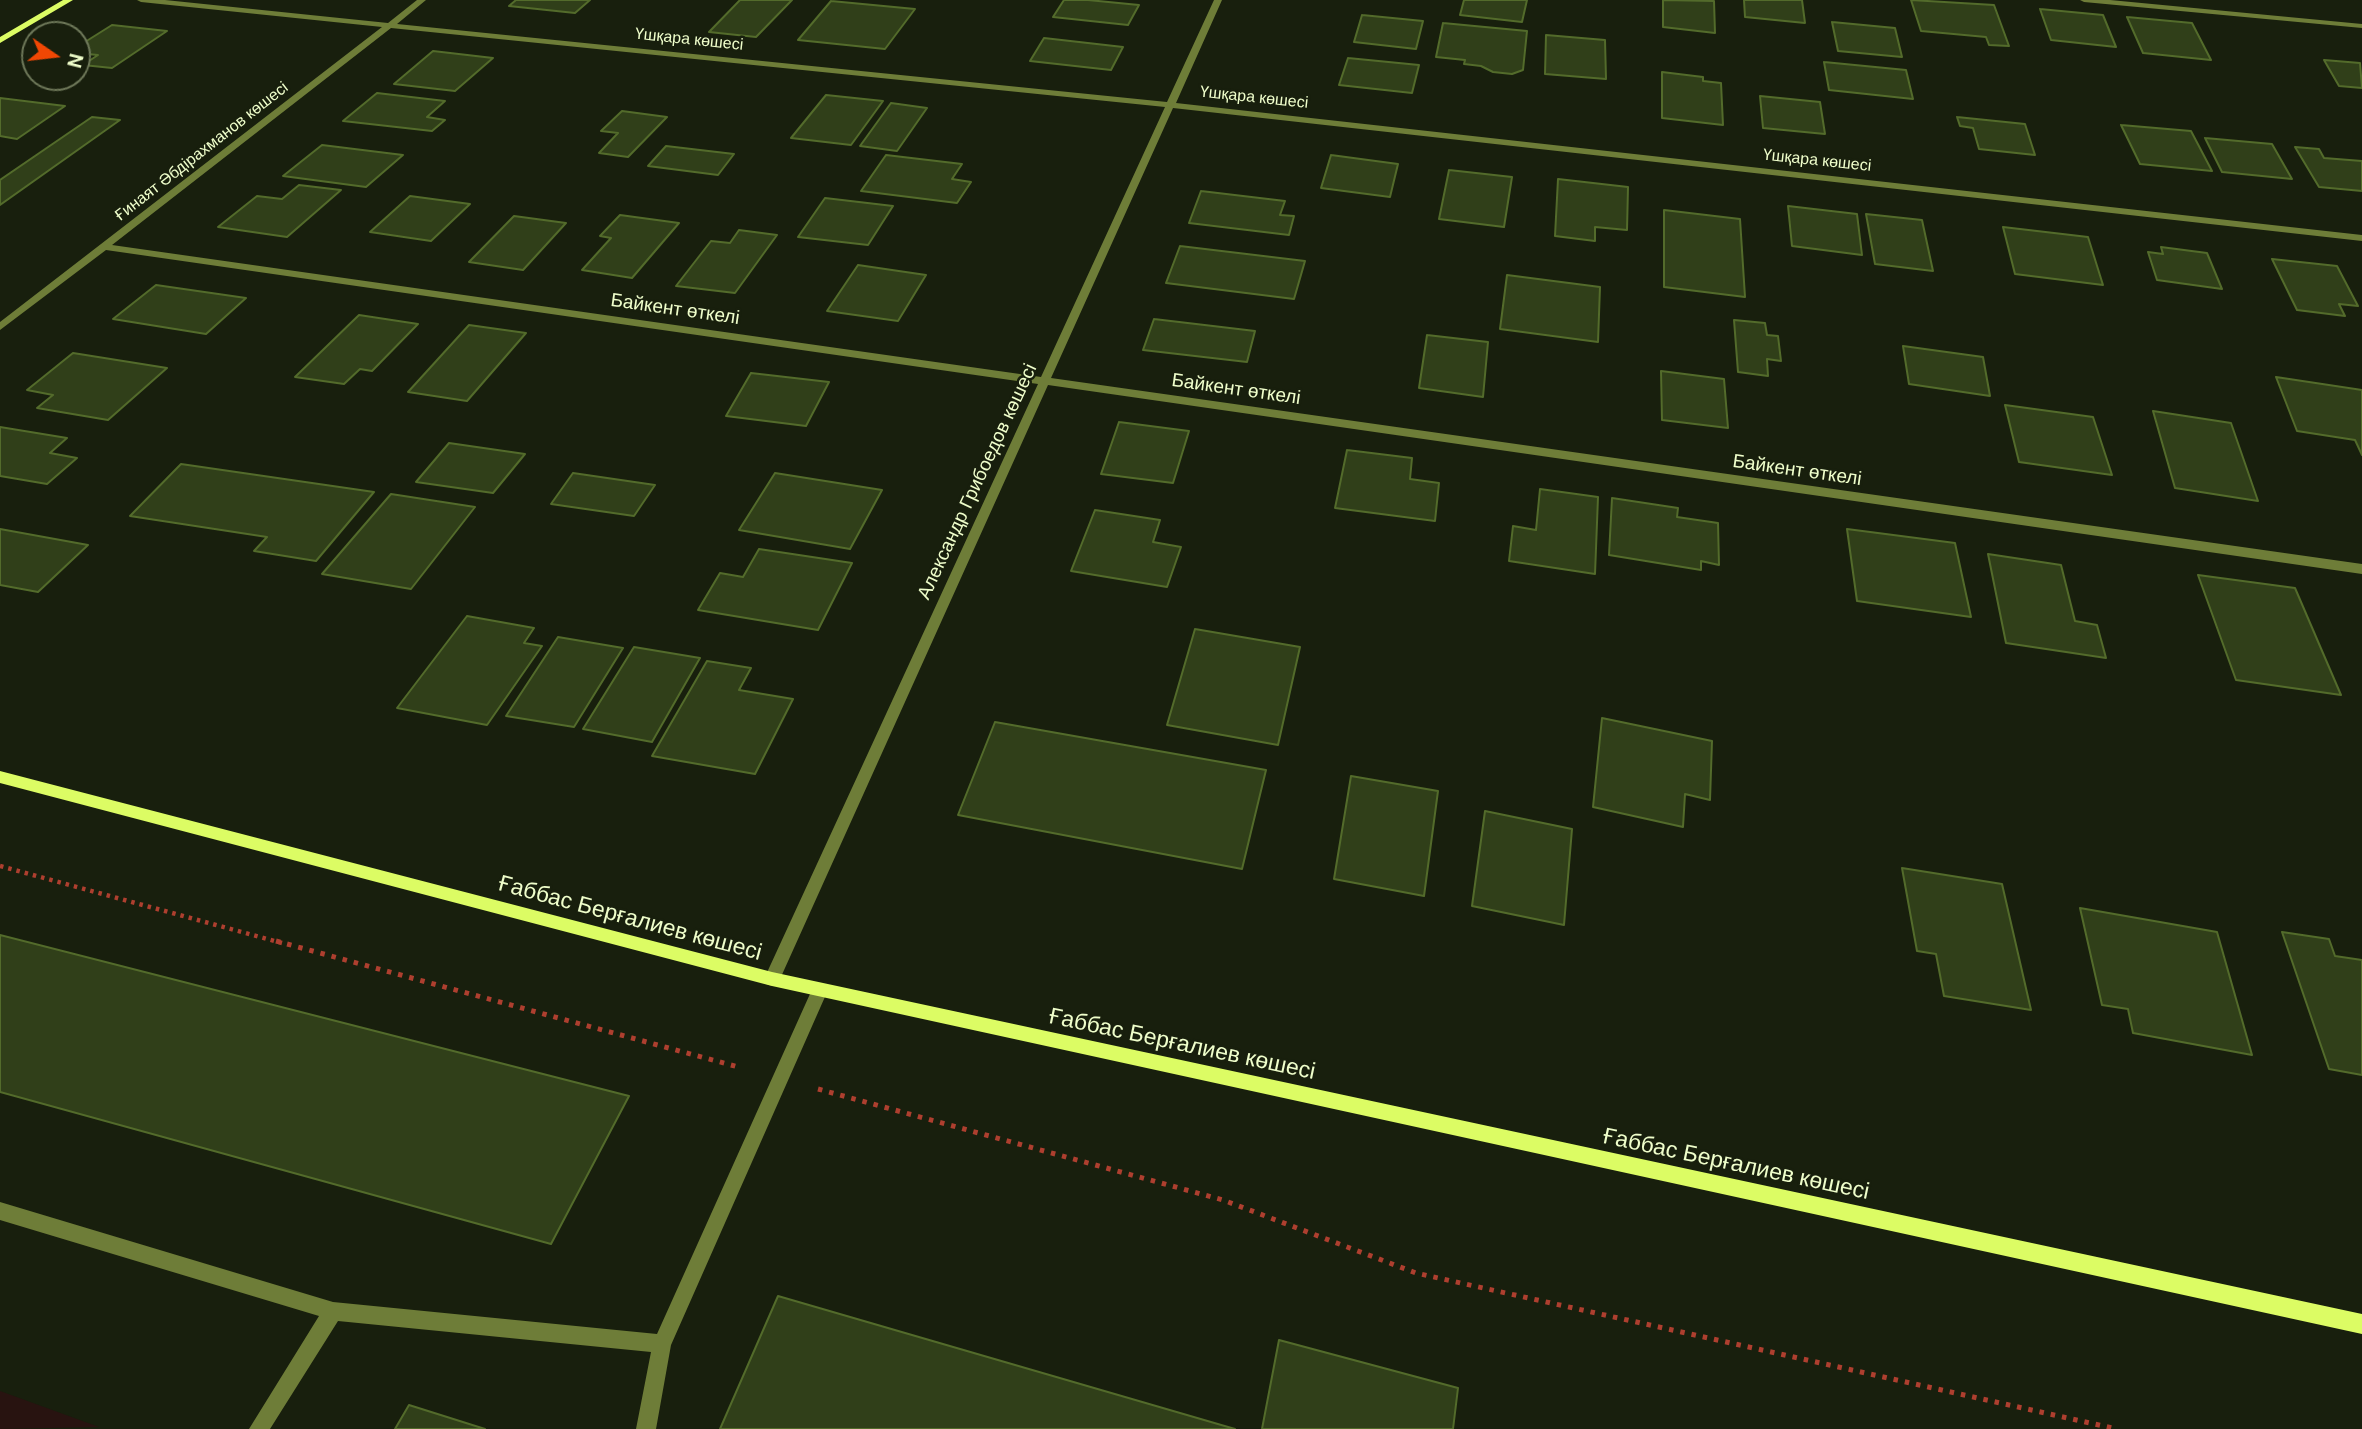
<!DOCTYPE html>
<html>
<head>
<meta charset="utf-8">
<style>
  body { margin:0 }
  #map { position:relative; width:2362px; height:1429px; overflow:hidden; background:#181f0d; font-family:"DM Sans",sans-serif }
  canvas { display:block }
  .north { position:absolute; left:21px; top:21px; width:70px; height:70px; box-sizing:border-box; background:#181f0d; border:2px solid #6e7859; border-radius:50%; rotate:104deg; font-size:19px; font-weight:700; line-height:28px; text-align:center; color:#effecb }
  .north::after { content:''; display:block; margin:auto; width:24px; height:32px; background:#f14704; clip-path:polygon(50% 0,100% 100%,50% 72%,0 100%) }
</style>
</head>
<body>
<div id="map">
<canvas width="2362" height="1429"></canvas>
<div class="north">N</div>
</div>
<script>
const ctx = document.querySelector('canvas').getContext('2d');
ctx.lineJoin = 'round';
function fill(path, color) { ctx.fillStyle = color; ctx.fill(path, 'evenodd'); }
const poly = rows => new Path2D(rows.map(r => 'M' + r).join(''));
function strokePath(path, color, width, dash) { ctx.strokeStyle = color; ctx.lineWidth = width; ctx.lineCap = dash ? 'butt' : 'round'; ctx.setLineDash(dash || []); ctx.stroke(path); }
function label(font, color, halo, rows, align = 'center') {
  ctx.font = font + ' "DM Sans",sans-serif'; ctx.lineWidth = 5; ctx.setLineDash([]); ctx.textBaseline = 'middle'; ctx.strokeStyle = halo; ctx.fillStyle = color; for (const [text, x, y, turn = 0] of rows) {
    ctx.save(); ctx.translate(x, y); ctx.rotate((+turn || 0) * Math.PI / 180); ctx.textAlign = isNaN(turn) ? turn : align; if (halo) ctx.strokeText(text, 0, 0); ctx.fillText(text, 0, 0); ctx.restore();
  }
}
const green = poly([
  [0,1391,99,1427,0,1429]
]);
const building = poly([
  [516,0,590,0,575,13,509,6,516,0],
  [740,0,792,0,756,37,709,32,740,0],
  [1064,0,1088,0,1139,5,1128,25,1053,17,1064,0],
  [1464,0,1527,0,1522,22,1460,15,1464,0],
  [1663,0,1714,1,1715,33,1663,27,1663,0],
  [1744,0,1802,0,1805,23,1745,17,1744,0],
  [1911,0,1994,5,2009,46,1989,45,1986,37,1921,31,1911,0],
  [831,1,915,9,885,49,798,40,831,1],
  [2040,9,2103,15,2116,47,2051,40,2040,9],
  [1362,15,1423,21,1416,49,1354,42,1362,15],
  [2127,17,2192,23,2211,60,2143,53,2127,17],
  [1832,22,1895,28,1902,57,1838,51,1832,22],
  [1443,23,1527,31,1523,70,1512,74,1493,72,1481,66,1464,64,1465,60,1436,57,1443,23],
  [112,25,167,31,112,68,83,65,98,55,77,53,77,47,112,25],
  [1546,35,1605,40,1606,79,1545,74,1546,35],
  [1044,38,1123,47,1111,70,1030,61,1044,38],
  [433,51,493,58,455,91,394,84,433,51],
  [1348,58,1419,65,1412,93,1339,85,1348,58],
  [2324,60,2360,63,2362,88,2339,86,2324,60],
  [1824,62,1906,70,1913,99,1829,90,1824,62],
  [1662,72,1703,77,1703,81,1721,83,1723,125,1662,118,1662,72],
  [377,93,445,101,427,117,445,120,432,131,343,121,377,93],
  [826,95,883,101,851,145,791,138,826,95],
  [1760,96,1820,102,1825,134,1763,128,1760,96],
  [0,98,65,106,17,139,0,136,0,98],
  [891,103,927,108,897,151,860,146,891,103],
  [622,111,667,117,628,157,599,153,618,133,601,131,622,111],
  [92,117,120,120,0,205,0,180,92,117],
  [1957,117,2025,124,2035,155,1979,149,1973,128,1960,126,1957,117],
  [2121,125,2191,131,2212,171,2140,164,2121,125],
  [2205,138,2272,144,2292,179,2222,172,2205,138],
  [322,145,403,155,366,187,283,176,322,145],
  [666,146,734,154,718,175,648,166,666,146],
  [2295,147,2319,149,2324,158,2362,161,2362,191,2319,187,2295,147],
  [886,155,962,164,952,179,971,182,957,203,861,191,886,155],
  [1331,155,1398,164,1390,197,1321,188,1331,155],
  [1449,170,1512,177,1504,227,1439,219,1449,170],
  [1558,179,1628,187,1627,230,1595,227,1595,241,1555,236,1558,179],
  [299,185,341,190,287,237,218,227,257,196,282,199,299,185],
  [1201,191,1285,201,1280,215,1294,216,1289,235,1189,223,1201,191],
  [410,196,470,204,431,241,370,232,410,196],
  [825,198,893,206,868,245,798,237,825,198],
  [1788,206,1857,214,1862,255,1792,246,1788,206],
  [1664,210,1740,219,1745,297,1664,287,1664,210],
  [1866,214,1922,220,1933,271,1875,264,1866,214],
  [620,215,679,223,632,278,582,270,611,238,600,236,620,215],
  [514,216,566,223,523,270,469,262,514,216],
  [2003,227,2088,237,2103,285,2015,274,2003,227],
  [739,230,777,235,735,293,676,286,711,241,730,243,739,230],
  [1180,246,1305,261,1294,299,1166,283,1180,246],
  [2161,247,2207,253,2222,289,2157,280,2148,252,2163,254,2161,247],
  [2272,259,2337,266,2358,306,2339,304,2345,316,2297,310,2272,259],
  [858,265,926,275,898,321,827,311,858,265],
  [1507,275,1600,287,1598,342,1500,329,1507,275],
  [156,285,246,298,206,334,113,319,156,285],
  [359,315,418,324,372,371,360,369,344,384,295,377,359,315],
  [1154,319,1255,331,1247,362,1143,350,1154,319],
  [1734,320,1765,323,1767,335,1778,336,1781,361,1767,359,1768,376,1738,372,1734,320],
  [469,325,526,333,467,401,408,392,469,325],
  [1427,335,1488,342,1483,397,1419,388,1427,335],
  [1903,346,1983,357,1990,396,1909,384,1903,346],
  [73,353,167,368,108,420,37,408,53,395,27,390,73,353],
  [1661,371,1724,379,1728,428,1662,420,1661,371],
  [751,373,829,382,806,426,726,416,751,373],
  [2276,377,2362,390,2362,455,2355,440,2297,431,2276,377],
  [2005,405,2093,417,2112,475,2019,462,2005,405],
  [2153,411,2231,423,2258,501,2175,488,2153,411],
  [1119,422,1189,431,1173,483,1101,474,1119,422],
  [0,427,67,438,50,453,77,458,47,484,0,476,0,427],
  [449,443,525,454,493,493,416,482,449,443],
  [1347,450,1412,458,1410,479,1439,483,1435,521,1335,508,1347,450],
  [181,464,374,492,316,561,254,551,267,537,130,516,181,464],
  [573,473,655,485,634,516,551,504,573,473],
  [775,473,882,490,850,549,739,530,775,473],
  [1540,489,1598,497,1595,574,1509,561,1513,526,1536,530,1540,489],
  [391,494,475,507,411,589,322,574,391,494],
  [1612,498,1678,508,1677,517,1718,523,1719,565,1701,561,1701,570,1609,555,1612,498],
  [1095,510,1160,520,1153,542,1181,547,1167,587,1071,571,1095,510],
  [0,529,88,545,38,592,0,585,0,529],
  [1847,529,1955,543,1971,617,1857,601,1847,529],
  [759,549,852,563,818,630,698,610,720,573,743,577,759,549],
  [1988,554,2061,565,2075,621,2097,625,2106,658,2006,643,1988,554],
  [2198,575,2295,588,2341,695,2236,680,2198,575],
  [467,616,534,628,524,643,542,646,487,725,397,708,467,616],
  [1195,629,1300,647,1278,745,1167,725,1195,629],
  [558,637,623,648,574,727,506,716,558,637],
  [634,647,700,658,652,742,583,729,634,647],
  [707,661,751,668,739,690,793,699,755,774,652,756,707,661],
  [1602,718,1712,741,1710,800,1685,794,1683,827,1593,807,1602,718],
  [995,722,1266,770,1242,869,958,815,995,722],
  [1351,776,1438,791,1424,896,1334,879,1351,776],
  [1485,811,1572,829,1564,925,1472,906,1485,811],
  [1902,868,2002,884,2031,1010,1944,996,1936,954,1917,951,1902,868],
  [2080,908,2217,932,2252,1055,2133,1033,2128,1009,2102,1005,2080,908],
  [2282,932,2329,939,2335,956,2362,960,2362,1075,2329,1069,2282,932],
  [0,935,629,1096,551,1244,0,1092,0,935],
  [778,1296,1235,1429,720,1429,778,1296],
  [1279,1340,1458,1388,1453,1429,1262,1429,1279,1340],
  [409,1405,485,1429,395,1429,409,1405]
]);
const pathFar1 = poly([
  [0,866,282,943]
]);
const path = poly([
  [276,941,742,1068],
  [818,1089,1223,1200,1416,1273,2117,1429]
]);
const lane = poly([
  [820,983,826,985,828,990,671,1345,656,1429,636,1429,651,1352,338,1321,270,1429,249,1429,319,1316,0,1220,0,1202,333,1302,657,1334,814,985,820,983]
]);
const street = poly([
  [137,0,165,0,388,23,417,0,426,0,397,24,1167,102,1214,0,1222,0,1176,103,2362,235,2362,241,1173,108,1051,378,2362,564,2362,574,1048,385,780,979,778,984,772,986,766,984,764,979,1038,384,106,250,0,330,0,322,382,27,141,2,137,0],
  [391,28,1165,107,1041,377,112,245,391,28],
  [2080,0,2110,0,2362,24,2362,28,2084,2,2080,0]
]);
const secondary = poly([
  [63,0,73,0,0,43,0,37,63,0],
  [0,771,772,972,2362,1314,2362,1334,772,986,0,783,0,771]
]);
const farStreetnames = [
  ["Үшқара көшесі",689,40,6],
  ["Үшқара көшесі",1254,98,6],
  ["Ғинаят Әбдірахманов көшесі",202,152,-38],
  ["Үшқара көшесі",1817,161,6]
];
const streetNames = [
  ["Байкент өткелі",675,310,8],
  ["Байкент өткелі",1236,390,8],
  ["Байкент өткелі",1797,471,8],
  ["Александр Грибоедов көшесі",978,482,-65]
];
const nearStreetnames = [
  ["Ғаббас Берғалиев көшесі",630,919,15],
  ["Ғаббас Берғалиев көшесі",1182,1045,12],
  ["Ғаббас Берғалиев көшесі",1736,1165,12]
];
fill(green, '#281310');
fill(building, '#303f19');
strokePath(building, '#536b2b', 2);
strokePath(pathFar1, '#ae3f2f', 4.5, [3.5, 5]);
strokePath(path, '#ae3f2f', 5, [4.5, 7]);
fill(lane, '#6e7d38');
fill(street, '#6e7d38');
fill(secondary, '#dcfc64');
label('16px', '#effecb', '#181f0d', farStreetnames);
label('19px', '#effecb', '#181f0d', streetNames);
label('23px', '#effecb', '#181f0d', nearStreetnames);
</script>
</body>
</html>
